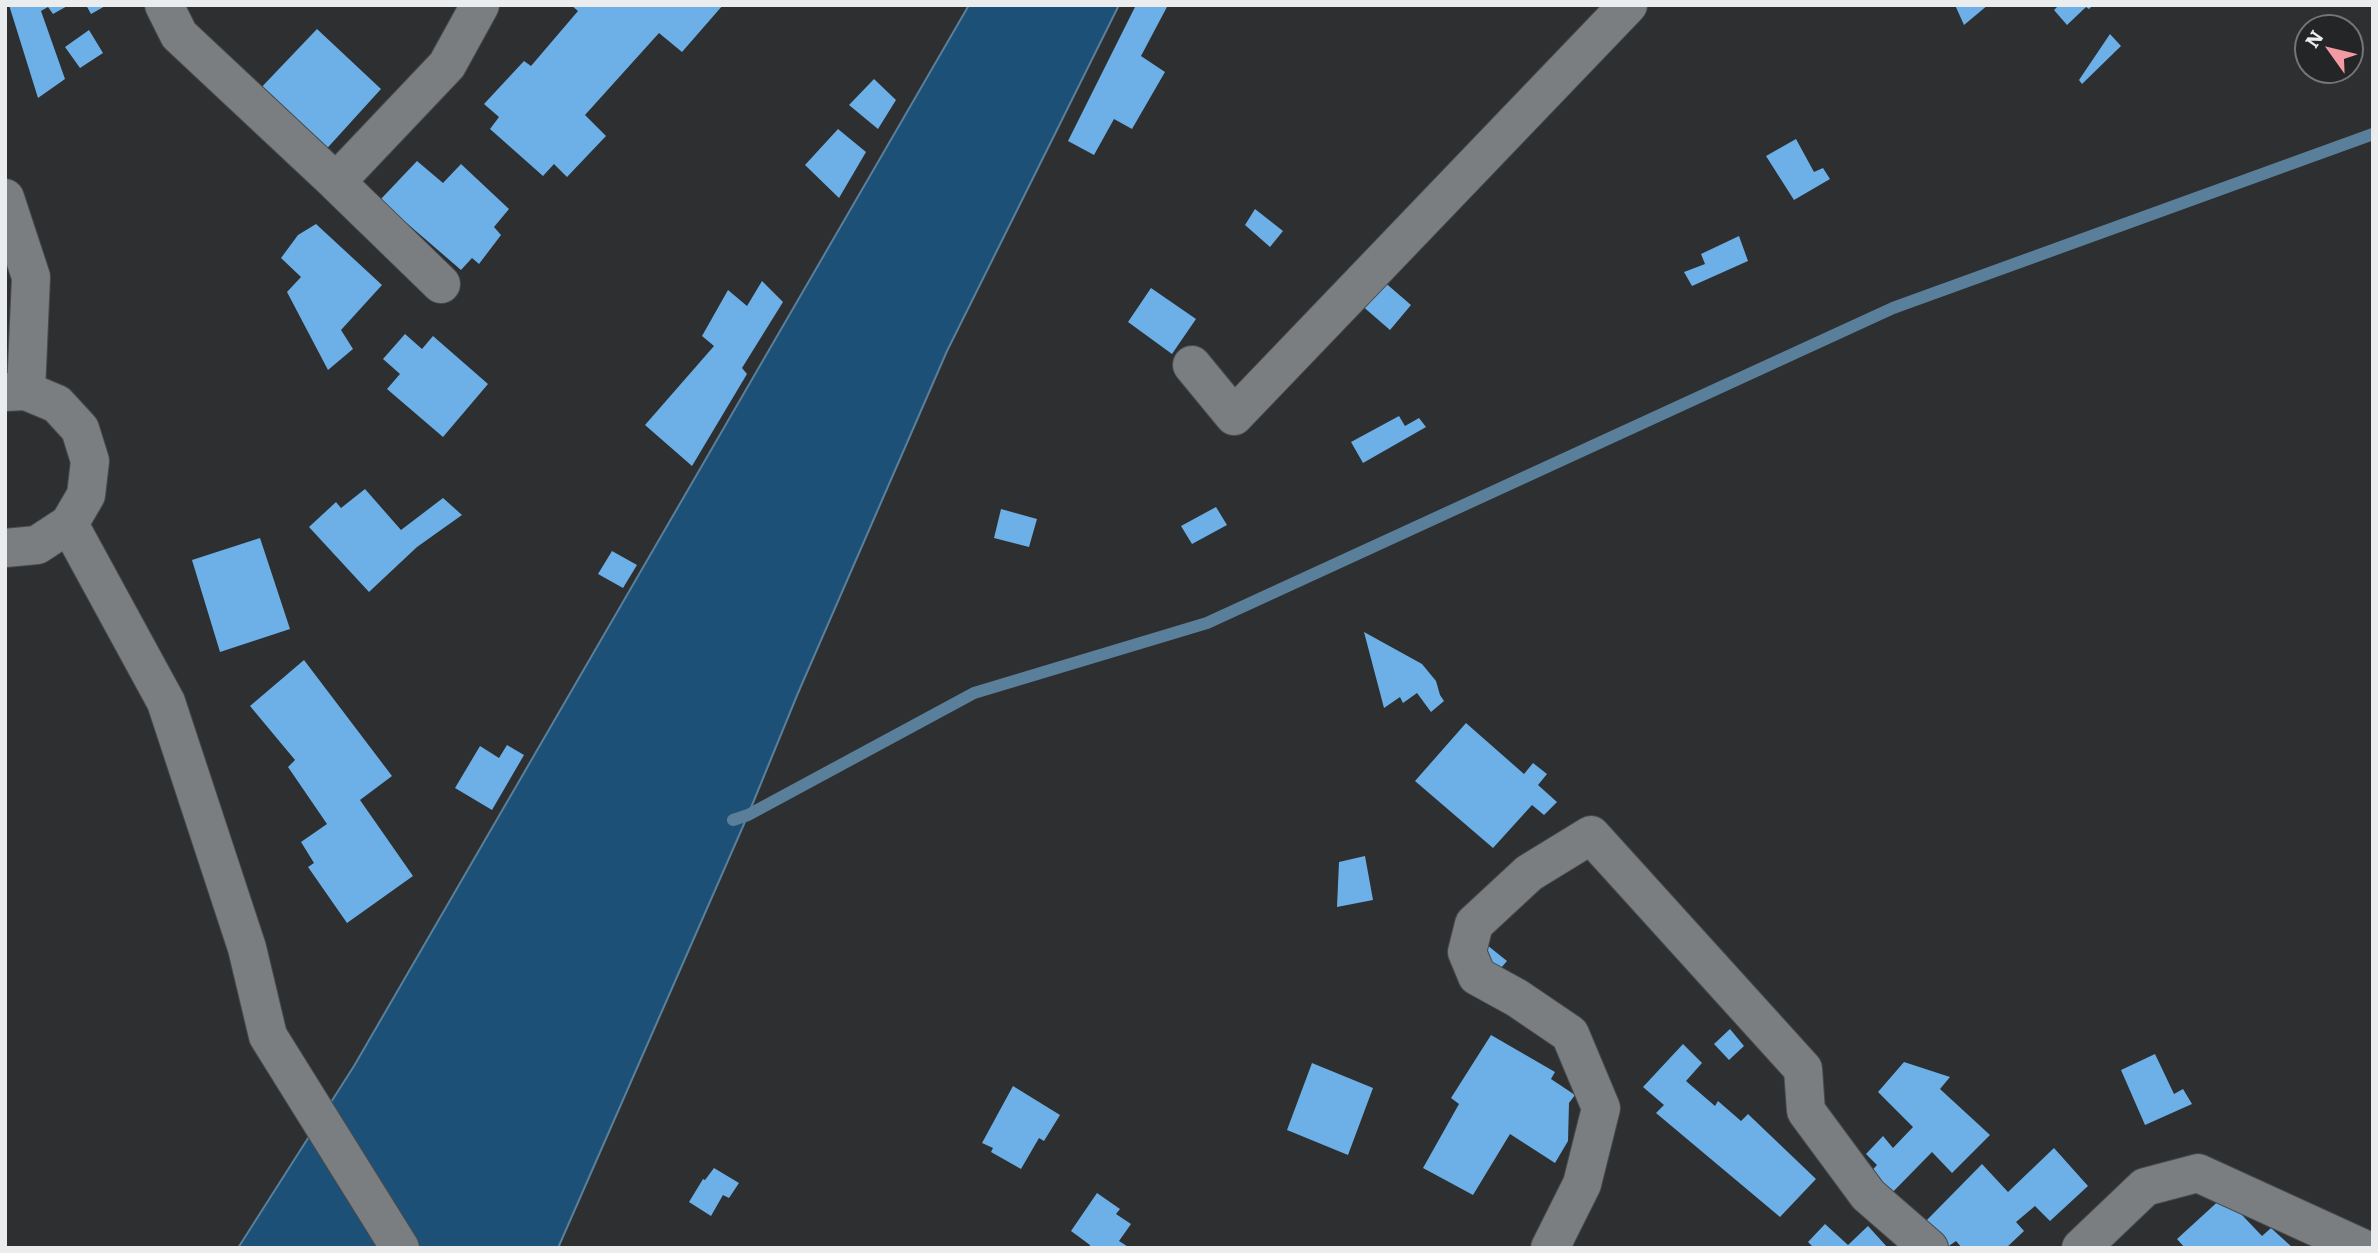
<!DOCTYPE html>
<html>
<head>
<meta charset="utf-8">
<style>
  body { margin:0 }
  #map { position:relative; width:2378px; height:1253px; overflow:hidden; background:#2d2f31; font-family:Literata,serif }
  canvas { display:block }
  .frame { position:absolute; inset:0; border:7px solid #eaeced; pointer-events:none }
  .north { position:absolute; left:2294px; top:14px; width:70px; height:70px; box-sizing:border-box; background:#232527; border:2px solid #737576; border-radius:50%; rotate:304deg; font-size:19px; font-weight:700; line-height:28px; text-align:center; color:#eaeced }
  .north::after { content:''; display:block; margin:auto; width:24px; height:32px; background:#f49aa3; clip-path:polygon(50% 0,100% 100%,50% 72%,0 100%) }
</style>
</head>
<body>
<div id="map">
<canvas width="2378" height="1253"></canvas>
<div class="frame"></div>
<div class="north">N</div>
</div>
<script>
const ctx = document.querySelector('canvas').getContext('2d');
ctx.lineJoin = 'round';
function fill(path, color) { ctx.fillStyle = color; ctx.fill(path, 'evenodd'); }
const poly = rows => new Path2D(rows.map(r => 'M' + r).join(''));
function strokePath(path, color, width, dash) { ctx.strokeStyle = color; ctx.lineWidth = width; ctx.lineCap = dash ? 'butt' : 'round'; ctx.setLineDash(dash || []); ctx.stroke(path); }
const water = poly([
  [969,5,1119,5,947,351,798,693,748,815,558,1248,238,1248,354,1066,969,5]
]);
const stream = poly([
  [733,820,748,815,974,693,1207,623,1893,308,2373,134]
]);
const building = poly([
  [9,5,69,5,53,14,48,7,41,11,65,79,38,98],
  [86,5,107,5,91,14],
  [571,5,723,5,682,52,659,33,585,115,606,136,567,177,554,164,543,176,490,129,499,117,484,104,524,61,531,66,578,11],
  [1136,5,1168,5,1141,56,1165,72,1132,129,1114,119,1094,155,1068,141],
  [1955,5,1988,5,1964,25],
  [2059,5,2093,5,2089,9,2086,7,2067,25,2054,10],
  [317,29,381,89,321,155,256,93],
  [89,30,103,53,80,68,65,47],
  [2110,34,2121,46,2082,84,2079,80],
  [874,79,896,100,878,129,849,105],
  [838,129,866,152,839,198,805,165],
  [1796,139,1814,172,1823,168,1830,179,1794,200,1766,156],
  [417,161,443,183,461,164,509,209,494,227,501,235,479,264,472,258,461,270,380,200],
  [1255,209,1283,231,1270,247,1245,225],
  [316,224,382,285,341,330,353,349,328,370,287,292,301,277,281,258,298,235],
  [1739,236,1748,261,1692,286,1684,272,1705,264,1701,254],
  [1382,280,1411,305,1390,330,1360,304],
  [762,281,783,302,742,368,747,374,692,466,645,425,714,346,702,336,728,290,747,306],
  [1151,288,1196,319,1172,354,1128,322],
  [405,334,422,349,433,336,488,384,443,437,387,389,400,374,383,359],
  [1399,416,1405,426,1419,418,1426,427,1363,463,1351,442],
  [365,489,401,530,443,498,462,515,417,547,369,592,309,527,336,502,341,508],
  [1216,507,1227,525,1192,544,1181,526],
  [1001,509,1037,519,1029,547,994,538],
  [260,538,290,629,220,652,192,560],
  [612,551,637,565,623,588,598,574],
  [1364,632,1422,664,1436,681,1440,695,1444,701,1431,712,1417,693,1403,703,1400,697,1384,708],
  [304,660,392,776,360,800,413,876,347,923,308,867,314,863,301,842,327,824,288,767,295,760,250,706],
  [1466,723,1524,774,1533,763,1547,774,1538,785,1557,802,1544,815,1532,805,1493,848,1415,781],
  [507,745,524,755,492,810,455,788,480,746,499,758],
  [1365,856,1373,900,1337,907,1339,862],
  [1487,945,1507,961,1494,976,1476,960],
  [1730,1029,1744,1046,1729,1060,1714,1044],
  [1491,1035,1555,1072,1551,1079,1575,1095,1569,1103,1568,1141,1555,1163,1510,1134,1473,1195,1423,1168,1459,1104,1451,1098],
  [1683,1044,1702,1063,1686,1081,1715,1106,1718,1101,1741,1121,1748,1114,1816,1179,1780,1217,1656,1113,1664,1105,1643,1087],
  [2155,1054,2174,1094,2183,1089,2192,1104,2145,1125,2121,1070],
  [1904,1062,1950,1077,1940,1089,1990,1135,1952,1173,1932,1152,1886,1199,1865,1178,1877,1165,1866,1154,1883,1136,1893,1148,1913,1127,1878,1092],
  [1312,1063,1373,1088,1348,1155,1287,1130],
  [1013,1086,1060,1115,1044,1141,1039,1138,1021,1169,991,1152,993,1148,982,1143],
  [2054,1148,2088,1186,2050,1221,2035,1206,2016,1222,2024,1231,2006,1248,1962,1248,1956,1241,1946,1248,1923,1224,1982,1164,2008,1192],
  [714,1168,739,1183,729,1198,723,1195,711,1216,689,1202,703,1179,705,1180],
  [1097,1193,1120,1209,1116,1214,1131,1224,1119,1241,1130,1248,1089,1248,1090,1245,1071,1231],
  [2224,1196,2262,1236,2271,1228,2293,1248,2185,1248,2177,1239],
  [1825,1224,1848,1245,1868,1226,1888,1248,1814,1248,1808,1242]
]);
const minor = poly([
  [164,5,179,35,336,182],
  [441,284,336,182,447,65,480,5],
  [1192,365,1234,416,1628,5],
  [69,524,166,702,247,948,268,1036,400,1248],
  [1550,1248,1582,1184,1601,1108,1570,1034,1517,998,1477,976,1467,952,1474,924,1529,873,1591,835,1803,1069,1806,1111,1868,1195,1929,1248]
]);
const tertiary = poly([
  [5,198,31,277,26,391],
  [5,392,26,391,57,404,80,429,90,461,86,495,69,524,37,545,5,548],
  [2081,1248,2145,1187,2198,1173,2362,1248]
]);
fill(water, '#1c5077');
strokePath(water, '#5a7f9a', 2);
strokePath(stream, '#5a7f9a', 12);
fill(building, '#6cb0e7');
strokePath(minor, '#484a4c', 40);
strokePath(tertiary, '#484a4c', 40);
strokePath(minor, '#7b7e80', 38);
strokePath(tertiary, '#7b7e80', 38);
</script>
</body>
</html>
